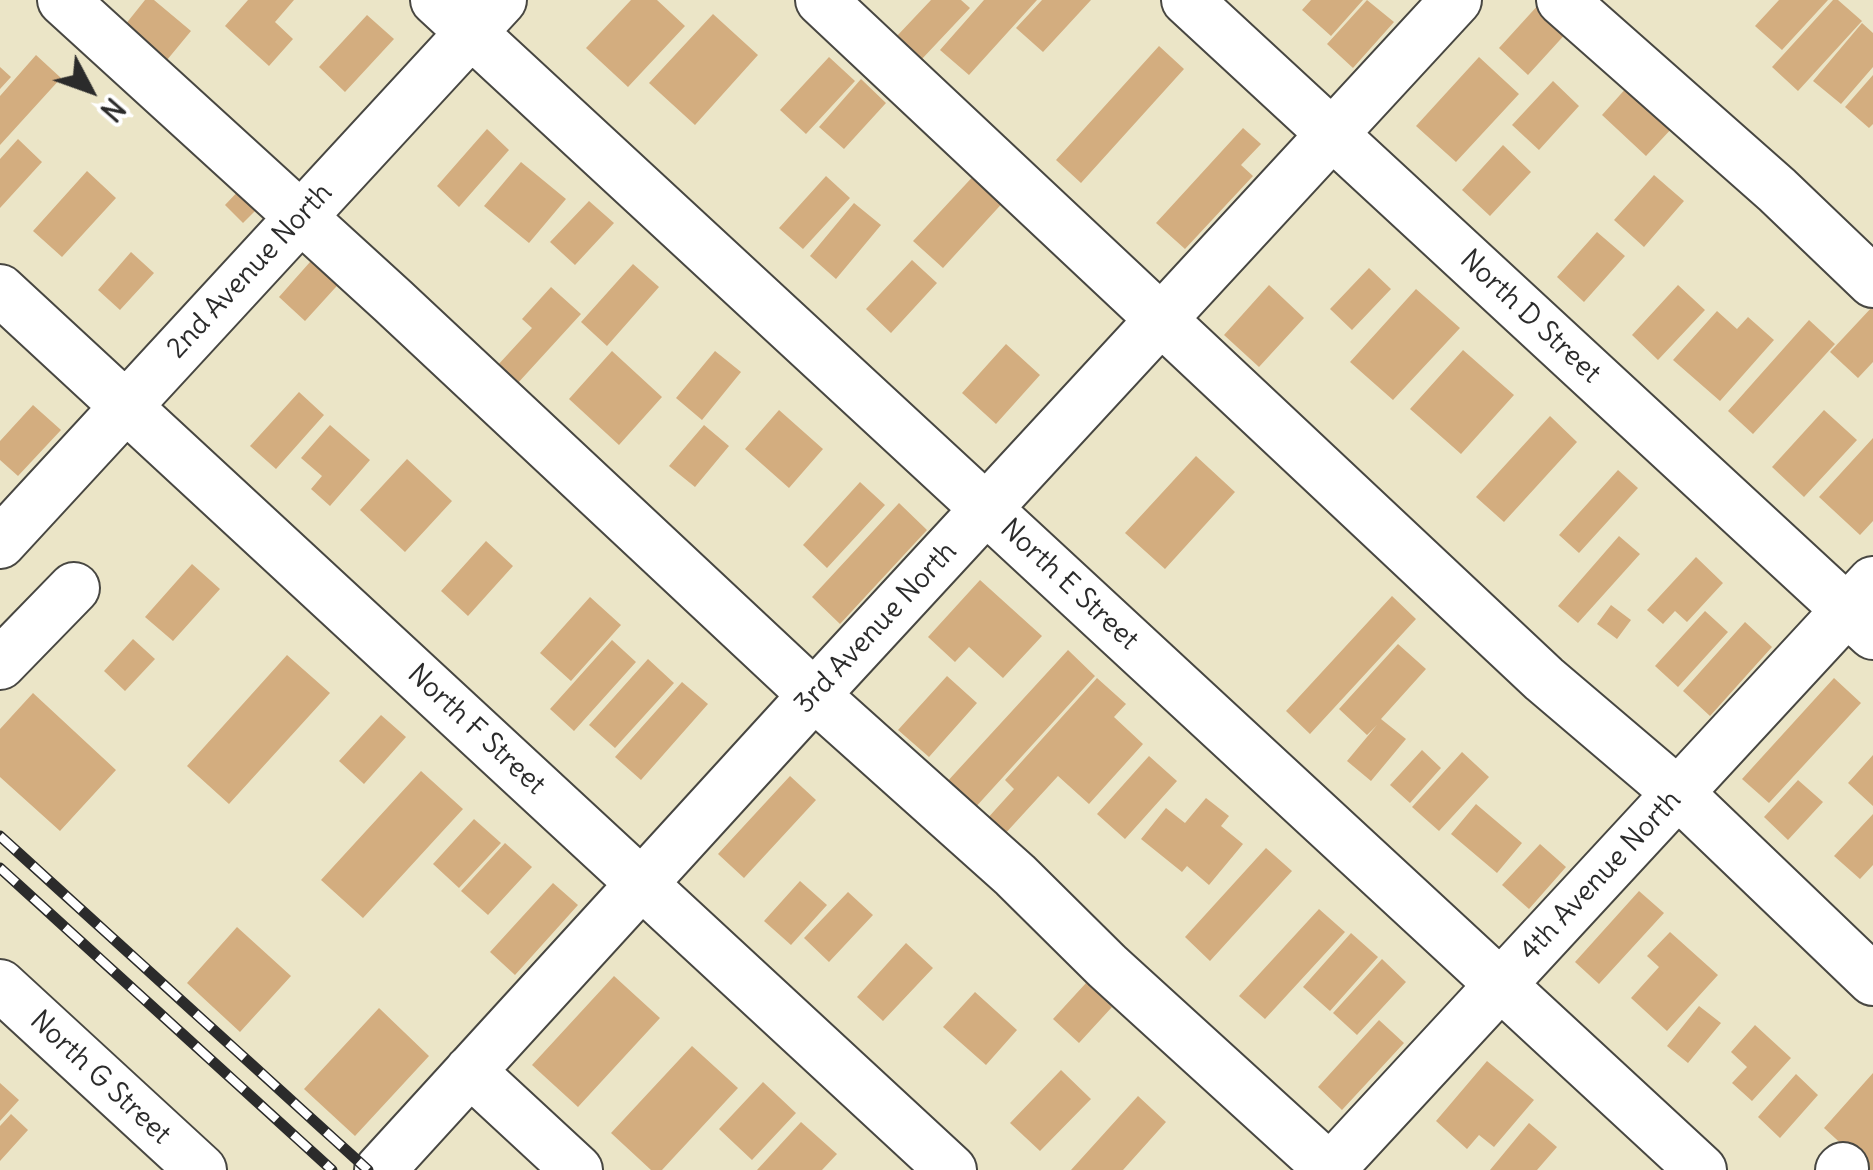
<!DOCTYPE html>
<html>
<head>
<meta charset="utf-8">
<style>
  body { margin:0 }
  #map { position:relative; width:1873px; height:1170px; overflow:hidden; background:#ebe5c7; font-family:Delius,sans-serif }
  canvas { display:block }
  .north { position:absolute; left:40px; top:40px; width:100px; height:100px; -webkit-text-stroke:8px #fff; paint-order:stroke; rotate:131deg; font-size:28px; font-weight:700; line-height:40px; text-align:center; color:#2b2b2b }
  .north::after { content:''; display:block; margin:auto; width:35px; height:45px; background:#2b2b2b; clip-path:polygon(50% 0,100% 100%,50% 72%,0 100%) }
</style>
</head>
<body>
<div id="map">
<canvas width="1873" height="1170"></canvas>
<div class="north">N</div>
</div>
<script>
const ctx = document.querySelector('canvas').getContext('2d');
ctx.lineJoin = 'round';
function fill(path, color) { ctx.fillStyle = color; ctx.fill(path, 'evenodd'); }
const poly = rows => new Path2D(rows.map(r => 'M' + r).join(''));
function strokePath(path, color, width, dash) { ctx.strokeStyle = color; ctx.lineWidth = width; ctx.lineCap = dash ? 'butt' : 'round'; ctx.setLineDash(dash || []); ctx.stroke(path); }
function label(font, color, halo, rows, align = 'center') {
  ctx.font = font + ' Delius,sans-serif'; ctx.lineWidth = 8; ctx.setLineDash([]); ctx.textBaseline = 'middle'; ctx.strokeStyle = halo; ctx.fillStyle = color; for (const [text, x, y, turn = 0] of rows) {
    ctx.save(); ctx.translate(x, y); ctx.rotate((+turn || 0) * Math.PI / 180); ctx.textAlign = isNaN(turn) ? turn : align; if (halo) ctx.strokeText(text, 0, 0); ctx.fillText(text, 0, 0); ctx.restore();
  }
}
const building = poly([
  [145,0,154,0,191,31,167,60,125,25],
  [248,0,294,0,275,22,293,39,269,66,225,26],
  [631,0,657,0,685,26,628,87,586,48],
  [931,0,961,0,970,8,921,60,896,37],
  [984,0,1037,0,969,75,940,50],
  [1042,0,1091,0,1043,52,1016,28],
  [1311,0,1363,0,1331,36,1302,10],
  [1367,0,1394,22,1353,68,1327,44],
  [1779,0,1828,0,1782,50,1755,26],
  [1833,0,1838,0,1862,21,1798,91,1772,67],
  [1540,3,1569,30,1528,75,1499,48],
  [713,14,758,55,695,125,649,83],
  [367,15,394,39,345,92,319,67],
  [1862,23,1873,33,1873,67,1841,104,1813,81],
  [1159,46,1184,69,1081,183,1056,160],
  [36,55,61,78,0,145,0,96],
  [829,57,855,81,806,134,780,110],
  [1479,57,1519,94,1456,162,1416,126],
  [0,67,11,77,0,89],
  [1873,75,1873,124,1869,128,1845,107],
  [861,79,886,103,844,149,819,127],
  [1553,81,1579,106,1539,150,1512,125],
  [1628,86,1673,127,1646,156,1602,115],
  [1243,128,1261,144,1241,165,1253,176,1185,249,1156,223],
  [487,129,509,150,459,207,437,186],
  [18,139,42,162,0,208,0,159],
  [1503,145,1531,172,1490,216,1462,190],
  [521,162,566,199,529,243,484,206],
  [87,171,116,198,62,257,33,231],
  [978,171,1007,198,943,268,913,241],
  [1654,175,1684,201,1644,247,1614,220],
  [826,176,850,198,803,249,779,228],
  [244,185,263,203,243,223,225,205],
  [589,201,614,223,575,265,550,242],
  [854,203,881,225,836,279,810,256],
  [1597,232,1625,256,1584,302,1557,277],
  [131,252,154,273,120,310,98,290],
  [318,253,345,277,305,321,279,297],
  [912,260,937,283,891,333,866,309],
  [633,264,659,287,607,346,581,322],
  [1369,268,1391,289,1352,330,1330,309],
  [1269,285,1304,318,1259,367,1224,335],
  [1678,285,1705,310,1658,360,1632,335],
  [551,287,581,314,517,384,497,366,532,328,522,319],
  [1416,289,1460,328,1393,400,1350,362],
  [1873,306,1873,362,1858,378,1830,352],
  [1717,311,1737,329,1748,317,1774,340,1720,401,1673,360],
  [1809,320,1835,344,1753,434,1728,411],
  [1006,344,1040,375,996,424,962,393],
  [1463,350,1514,395,1461,454,1410,409],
  [612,351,662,397,619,445,569,399],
  [715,351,741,372,702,420,676,398],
  [299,392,324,415,276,469,250,446],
  [33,405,61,430,18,476,0,460,0,441],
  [779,410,823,449,789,488,745,449],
  [1824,410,1857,440,1804,497,1772,467],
  [1550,416,1577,442,1504,522,1476,497],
  [330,425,370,460,330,506,311,489,322,476,301,458],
  [704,425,729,446,695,487,669,466],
  [1873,438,1873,521,1860,535,1819,497],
  [1196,456,1235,492,1165,569,1125,533],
  [407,459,452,501,405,552,360,510],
  [1618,470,1638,488,1579,553,1559,535],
  [860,482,885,505,827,568,803,545],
  [899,503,927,530,840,624,812,597],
  [1619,536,1640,554,1578,623,1558,606],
  [486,541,513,566,468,616,441,591],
  [1696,557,1723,583,1687,622,1675,611,1663,624,1647,610],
  [192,564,220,589,173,641,145,617],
  [980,580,1042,636,1003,678,969,647,955,662,928,637],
  [1392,596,1416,619,1310,734,1286,711],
  [590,597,621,625,571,681,540,653],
  [1611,605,1631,620,1617,639,1597,624],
  [1705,611,1728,632,1678,687,1655,666],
  [1745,622,1772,647,1710,716,1683,691],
  [133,639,155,659,125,691,104,671],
  [612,640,636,662,574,731,550,709],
  [1398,644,1426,669,1381,719,1406,739,1371,781,1347,761,1377,725,1367,735,1339,709],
  [1068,650,1095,676,973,810,945,784],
  [287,655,330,693,229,804,187,766],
  [648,659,674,683,615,748,589,725],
  [947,676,977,703,929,757,898,730],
  [1097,678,1126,704,1114,717,1143,744,1089,804,1058,776,1003,836,986,820,1014,789,1005,780],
  [1834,678,1861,703,1769,803,1742,779],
  [682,682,708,704,641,780,615,757],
  [33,693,116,770,60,831,0,777,0,729],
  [381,715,406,737,364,784,339,761],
  [1422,750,1441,768,1410,803,1390,785],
  [1462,752,1489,777,1439,831,1412,807],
  [1873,755,1873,806,1848,783],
  [1149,756,1177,781,1125,839,1097,814],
  [421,771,463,809,363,918,321,880],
  [790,776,816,800,744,878,718,854],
  [1798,780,1823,802,1788,840,1764,817],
  [1206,798,1229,816,1221,826,1243,844,1209,885,1187,866,1182,872,1141,839,1166,808,1185,823],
  [1476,804,1522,843,1497,873,1451,834],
  [1873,814,1873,865,1860,879,1834,856],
  [474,819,501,843,459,888,433,864],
  [505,843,532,867,488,915,461,891],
  [1540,844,1566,867,1529,909,1502,885],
  [1266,848,1292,871,1210,961,1185,937],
  [800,881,827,905,791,945,764,921],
  [553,883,578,905,515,975,490,952],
  [1639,891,1664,913,1599,984,1575,962],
  [848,892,873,915,829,962,804,938],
  [1319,909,1345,932,1265,1019,1239,996],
  [237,927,291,976,240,1032,187,983],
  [1670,932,1718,975,1667,1031,1631,998,1659,967,1647,956],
  [1351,933,1378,957,1330,1011,1303,987],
  [906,943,933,968,883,1021,857,997],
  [1382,959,1406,982,1357,1035,1333,1013],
  [614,976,660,1018,578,1107,532,1065],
  [1086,983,1112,1007,1079,1043,1053,1019],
  [975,992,1017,1030,986,1065,943,1027],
  [1699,1006,1721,1023,1688,1063,1667,1046],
  [379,1008,429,1056,355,1136,304,1089],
  [1379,1020,1404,1043,1342,1110,1318,1087],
  [1755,1025,1791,1058,1752,1101,1732,1083,1747,1067,1731,1052],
  [692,1046,738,1088,662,1170,651,1170,611,1133],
  [1487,1061,1534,1100,1494,1147,1479,1135,1467,1149,1436,1121],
  [1061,1070,1091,1099,1040,1151,1010,1123],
  [1873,1073,1873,1170,1870,1170,1824,1128],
  [1796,1074,1818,1095,1780,1138,1758,1117],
  [763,1082,796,1113,752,1160,719,1129],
  [0,1083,19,1100,0,1121],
  [1138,1096,1166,1122,1123,1170,1071,1170],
  [11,1114,28,1130,0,1161,0,1126],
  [801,1122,837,1154,822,1170,757,1170],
  [1529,1123,1557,1147,1537,1170,1490,1170]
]);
const minor = poly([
  [63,0,393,301,814,695,1015,875,1107,966,1331,1170],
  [436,0,1701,1170],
  [821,0,1544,679,1678,793,1873,980],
  [1187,0,1873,634],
  [1562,0,1777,190,1873,282],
  [0,290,951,1170],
  [0,543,501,0],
  [0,664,74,588],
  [0,985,201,1170],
  [470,1071,577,1170],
  [380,1170,814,695,1456,0],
  [1329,1170,1873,582],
  [1841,1170,1843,1168]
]);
const rail = poly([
  [0,836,368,1170],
  [0,868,332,1170]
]);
const streetNames = [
  ["2nd Avenue North",250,271,-47],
  ["North D Street",1530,317,43],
  ["North E Street",1069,585,43],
  ["3rd Avenue North",876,628,-47],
  ["North F Street",476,730,43],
  ["4th Avenue North",1601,876,-47],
  ["North G Street",100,1078,43]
];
fill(building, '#d3ad7f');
strokePath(minor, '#484742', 54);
strokePath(minor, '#fff', 50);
strokePath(rail, '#2b2b2b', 11);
strokePath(rail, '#fff', 8, [22]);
label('28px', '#2b2b2b', '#fff', streetNames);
</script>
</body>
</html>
